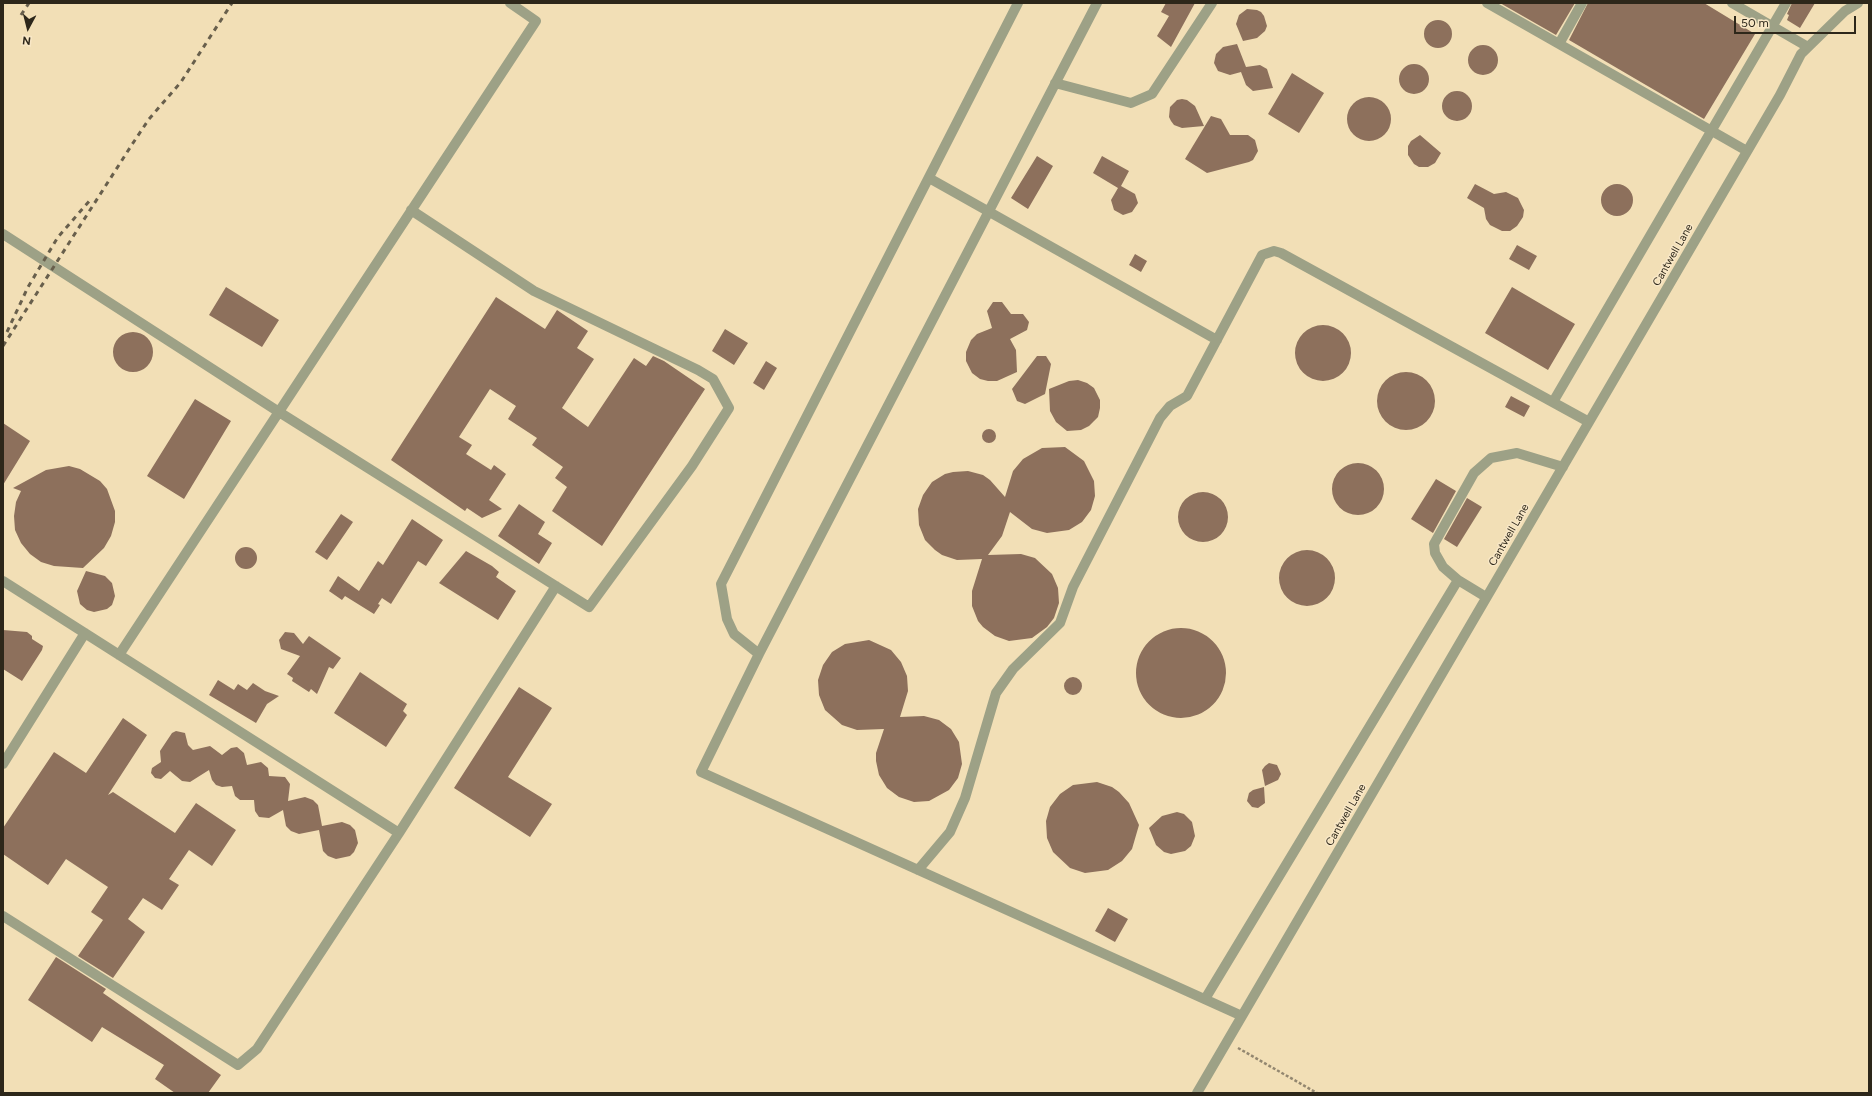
<!DOCTYPE html>
<html>
<head>
<meta charset="utf-8">
<style>
  body { margin:0 }
  #map { position:relative; width:1872px; height:1096px; overflow:hidden; background:#f8e7c6; font-family:Figtree,sans-serif }
  canvas { display:block }
  .frame { position:absolute; inset:0; border:4px solid #2d271a; pointer-events:none }
  .north { position:absolute; left:8px; top:8px; width:40px; height:40px; -webkit-text-stroke:3px #f8e7c6; paint-order:stroke; rotate:187deg; font-size:11px; font-weight:700; line-height:16px; text-align:center; color:#2d271a }
  .north::after { content:''; display:block; margin:auto; width:14px; height:18px; background:#2d271a; clip-path:polygon(50% 0,100% 100%,50% 72%,0 100%) }
  .scale { position:absolute; left:1734px; top:16px; width:122px; height:18px; box-sizing:border-box; border:2px solid #2d271a; border-top:0; padding-left:5px; font-size:12px; line-height:14px; white-space:nowrap; color:#2d271a; -webkit-text-stroke:3px #f8e7c6; paint-order:stroke }
</style>
</head>
<body>
<div id="map">
<canvas width="1872" height="1096"></canvas>
<div class="frame"></div>
<div class="north">N</div>
<div class="scale">50 m</div>
</div>
<script>
const ctx = document.querySelector('canvas').getContext('2d');
ctx.lineJoin = 'round';
function fill(path, color) { ctx.fillStyle = color; ctx.fill(path, 'evenodd'); }
const poly = rows => new Path2D(rows.map(r => 'M' + r).join(''));
function strokePath(path, color, width, dash) { ctx.strokeStyle = color; ctx.lineWidth = width; ctx.lineCap = dash ? 'butt' : 'round'; ctx.setLineDash(dash || []); ctx.stroke(path); }
function label(font, color, halo, rows, align = 'center') {
  ctx.font = font + ' Figtree,sans-serif'; ctx.lineWidth = 3; ctx.setLineDash([]); ctx.textBaseline = 'middle'; ctx.strokeStyle = halo; ctx.fillStyle = color; for (const [text, x, y, turn = 0] of rows) {
    ctx.save(); ctx.translate(x, y); ctx.rotate((+turn || 0) * Math.PI / 180); ctx.textAlign = isNaN(turn) ? turn : align; if (halo) ctx.strokeText(text, 0, 0); ctx.fillText(text, 0, 0); ctx.restore();
  }
}
const built = poly([
  [3,3,1869,3,1869,1093,3,1093]
]);
const building = poly([
  [1166,3,1195,3,1171,47,1157,36,1169,16,1161,12],
  [1500,3,1575,3,1556,35],
  [1588,3,1704,3,1755,34,1704,119,1569,40],
  [1792,3,1815,3,1800,28,1787,20,1789,15,1787,14],
  [1247,9,1257,10,1261,12,1264,16,1267,26,1265,31,1257,38,1243,41,1236,24,1239,15],
  '1424 34a14 14 0 1 1 28 0a14 14 0 1 1-28 0Z',
  [1237,44,1246,67,1260,65,1267,69,1273,88,1253,91,1246,85,1241,72,1230,75,1218,71,1214,63,1216,54,1223,47],
  '1468 60a15 15 0 1 1 30 0a15 15 0 1 1-30 0Z',
  '1399 79a15 15 0 1 1 30 0a15 15 0 1 1-30 0Z',
  [1292,73,1324,93,1299,133,1268,114],
  '1442 106a15 15 0 1 1 30 0a15 15 0 1 1-30 0Z',
  '1347 119a22 22 0 1 1 44 0a22 22 0 1 1-44 0Z',
  [1182,99,1187,100,1195,106,1204,126,1182,128,1174,125,1171,121,1169,117,1170,107,1177,100],
  [1211,116,1221,119,1230,135,1248,135,1255,140,1258,151,1253,160,1249,162,1207,173,1185,159],
  [1420,135,1441,153,1435,163,1428,167,1419,167,1414,164,1408,155,1408,146,1411,141],
  [1037,156,1053,166,1028,209,1011,198],
  [1102,156,1129,171,1121,186,1135,194,1138,203,1132,212,1123,215,1114,210,1111,200,1118,188,1093,173],
  '1601 200a16 16 0 1 1 32 0a16 16 0 1 1-32 0Z',
  [1475,184,1494,194,1506,192,1518,198,1524,210,1523,217,1517,226,1510,231,1502,231,1490,225,1486,219,1484,208,1467,198],
  [1517,245,1537,256,1529,270,1509,259],
  [1135,254,1147,261,1141,272,1129,265],
  [226,287,279,320,262,347,209,315],
  [1512,287,1575,324,1548,370,1485,333],
  [496,297,545,329,557,310,588,331,577,348,594,359,562,408,588,427,634,358,646,366,653,356,664,361,705,389,602,546,552,511,567,487,555,478,563,467,532,445,537,438,508,419,516,406,490,389,459,437,472,445,466,454,491,470,494,465,506,474,489,500,502,509,482,518,467,508,465,511,391,460],
  [993,302,1002,302,1011,314,1023,314,1029,322,1027,330,1010,339,1016,350,1017,372,997,381,988,381,980,379,972,373,966,361,966,352,971,340,977,334,992,328,987,311],
  '1295 353a28 28 0 1 1 56 0a28 28 0 1 1-56 0Z',
  [725,329,748,343,734,365,712,351],
  '113 352a20 20 0 1 1 40 0a20 20 0 1 1-40 0Z',
  [1037,356,1046,356,1051,364,1045,394,1025,404,1017,401,1012,389],
  [766,361,777,368,764,390,753,383],
  '1377 401a29 29 0 1 1 58 0a29 29 0 1 1-58 0Z',
  [1078,380,1087,383,1094,388,1100,400,1100,408,1098,417,1089,426,1081,430,1067,431,1056,422,1050,411,1049,389,1069,381],
  [1511,396,1530,406,1524,417,1505,407],
  [195,399,231,421,184,499,147,476],
  [3,423,30,441,3,485],
  '982 436a7 7 0 1 1 14 0a7 7 0 1 1-14 0Z',
  [1065,447,1084,461,1094,481,1095,496,1091,510,1082,522,1069,530,1047,533,1032,529,1010,512,1002,536,988,555,1021,554,1035,558,1052,574,1058,588,1059,603,1054,618,1047,627,1032,638,1009,641,995,636,983,627,978,621,972,606,972,591,982,559,957,560,942,555,935,550,925,540,919,525,918,509,923,495,932,482,945,474,953,472,968,471,983,475,990,480,1005,497,1013,471,1023,459,1042,448],
  '1332 489a26 26 0 1 1 52 0a26 26 0 1 1-52 0Z',
  [69,466,80,469,100,481,107,489,115,511,115,522,111,536,104,548,83,568,54,566,41,562,30,554,21,543,15,530,14,516,16,502,21,491,13,488,46,470],
  [1436,479,1456,491,1433,533,1411,519],
  '1178 517a25 25 0 1 1 50 0a25 25 0 1 1-50 0Z',
  [1467,498,1482,507,1457,547,1444,539],
  [519,504,545,522,538,534,552,543,539,564,498,536],
  [341,514,353,522,327,560,315,552],
  [412,519,443,540,426,566,418,561,391,604,382,598,378,604,380,605,374,614,345,596,342,600,329,591,338,576,359,591,378,561,383,565],
  '235 558a11 11 0 1 1 22 0a11 11 0 1 1-22 0Z',
  '1279 578a28 28 0 1 1 56 0a28 28 0 1 1-56 0Z',
  [466,551,492,566,499,572,496,577,516,591,498,620,439,583],
  [86,571,105,576,112,583,115,596,112,605,107,609,94,612,87,610,80,604,77,591],
  '1136 673a45 45 0 1 1 90 0a45 45 0 1 1-90 0Z',
  [3,630,27,632,32,636,32,639,43,646,42,650,22,681,3,669],
  [285,632,294,633,303,644,309,636,341,658,333,669,329,667,317,694,311,689,309,692,292,681,293,678,287,674,300,656,281,649,279,640],
  [869,640,891,650,901,662,907,676,908,691,900,717,924,716,939,720,951,729,959,742,962,764,958,778,949,790,929,801,914,802,899,797,887,788,879,775,876,761,876,753,884,729,857,730,842,725,825,710,819,695,818,680,823,665,832,652,845,644],
  [360,672,407,704,403,711,407,715,386,747,334,713],
  '1064 686a9 9 0 1 1 18 0a9 9 0 1 1-18 0Z',
  [218,680,234,690,238,684,247,690,253,683,265,691,279,696,267,704,256,723,209,695],
  [519,687,552,708,508,777,552,804,530,837,454,788],
  [123,718,147,735,108,795,113,792,175,833,196,803,236,830,212,866,189,850,169,879,179,885,162,910,143,898,128,919,145,932,113,978,78,956,103,920,91,912,108,887,66,859,48,885,3,854,3,828,54,752,86,773],
  [176,731,185,733,188,745,193,750,210,746,222,755,231,748,237,747,244,753,247,765,261,762,268,768,269,776,285,777,290,784,288,801,305,797,313,800,318,805,322,826,342,822,350,825,355,830,358,843,354,852,350,856,336,859,328,856,323,851,319,830,299,834,291,831,286,826,283,810,269,818,259,817,255,811,254,800,240,800,235,796,232,786,222,787,216,785,212,780,209,770,190,782,182,781,170,771,161,779,155,778,151,773,152,768,161,762,160,751,172,733],
  [1269,763,1277,765,1281,774,1278,780,1265,786,1262,770,1265,766],
  [1097,782,1112,787,1119,792,1129,803,1139,825,1132,849,1122,861,1108,870,1085,873,1070,868,1053,852,1047,838,1046,821,1050,807,1060,794,1073,785],
  [1264,787,1265,803,1258,808,1252,807,1247,801,1249,793,1253,790],
  [1177,812,1184,814,1192,822,1195,836,1191,846,1185,851,1171,854,1164,852,1156,845,1149,828,1162,816],
  [1108,908,1128,919,1115,942,1095,931],
  [56,957,106,989,103,993,221,1075,208,1093,175,1093,155,1079,164,1065,102,1027,92,1042,28,1000]
]);
const path = poly([
  [1238,1048,1317,1093]
]);
const minor = poly([
  [1018,3,721,584,727,619,734,634,759,654,701,772,1242,1016],
  [1487,3,1747,151],
  [1732,3,1808,47],
  [1559,44,1582,3],
  [1055,83,1131,103,1152,94,1212,3],
  [929,178,1217,340],
  [3,234,279,412,589,607,692,466,729,408,713,379,698,370,534,291,411,210],
  [1553,402,1786,3],
  [1458,580,1443,567,1435,553,1434,544,1474,473,1491,458,1517,453,1563,467],
  [3,581,399,833,257,1049,238,1065,3,916],
  [759,654,1097,3],
  [119,655,536,21,510,3],
  [3,764,85,633],
  [399,833,556,586],
  [918,870,950,832,965,798,996,693,1013,669,1060,623,1073,587,1160,418,1170,406,1187,396,1262,255,1274,251,1281,253,1589,422],
  [1205,999,1458,580,1486,597],
  [1197,1093,1780,95,1801,54,1845,11,1858,3]
]);
const rail = poly([
  [21,15,29,3],
  [7,332,28,287,58,237,92,198],
  [3,346,133,143,149,119,181,82,232,3]
]);
const streetNames = [
  ["Cantwell Lane",1673,255,-60],
  ["Cantwell Lane",1509,535,-60],
  ["Cantwell Lane",1346,815,-60]
];
fill(built, '#f2dfb6');
fill(building, '#8d705c');
strokePath(path, '#938770', 2.5, [3, 2]);
strokePath(minor, '#9da186', 10);
strokePath(rail, '#685f4c', 3, [5, 5]);
label('11px', '#2d271a', '#f8e7c6', streetNames);
</script>
</body>
</html>
